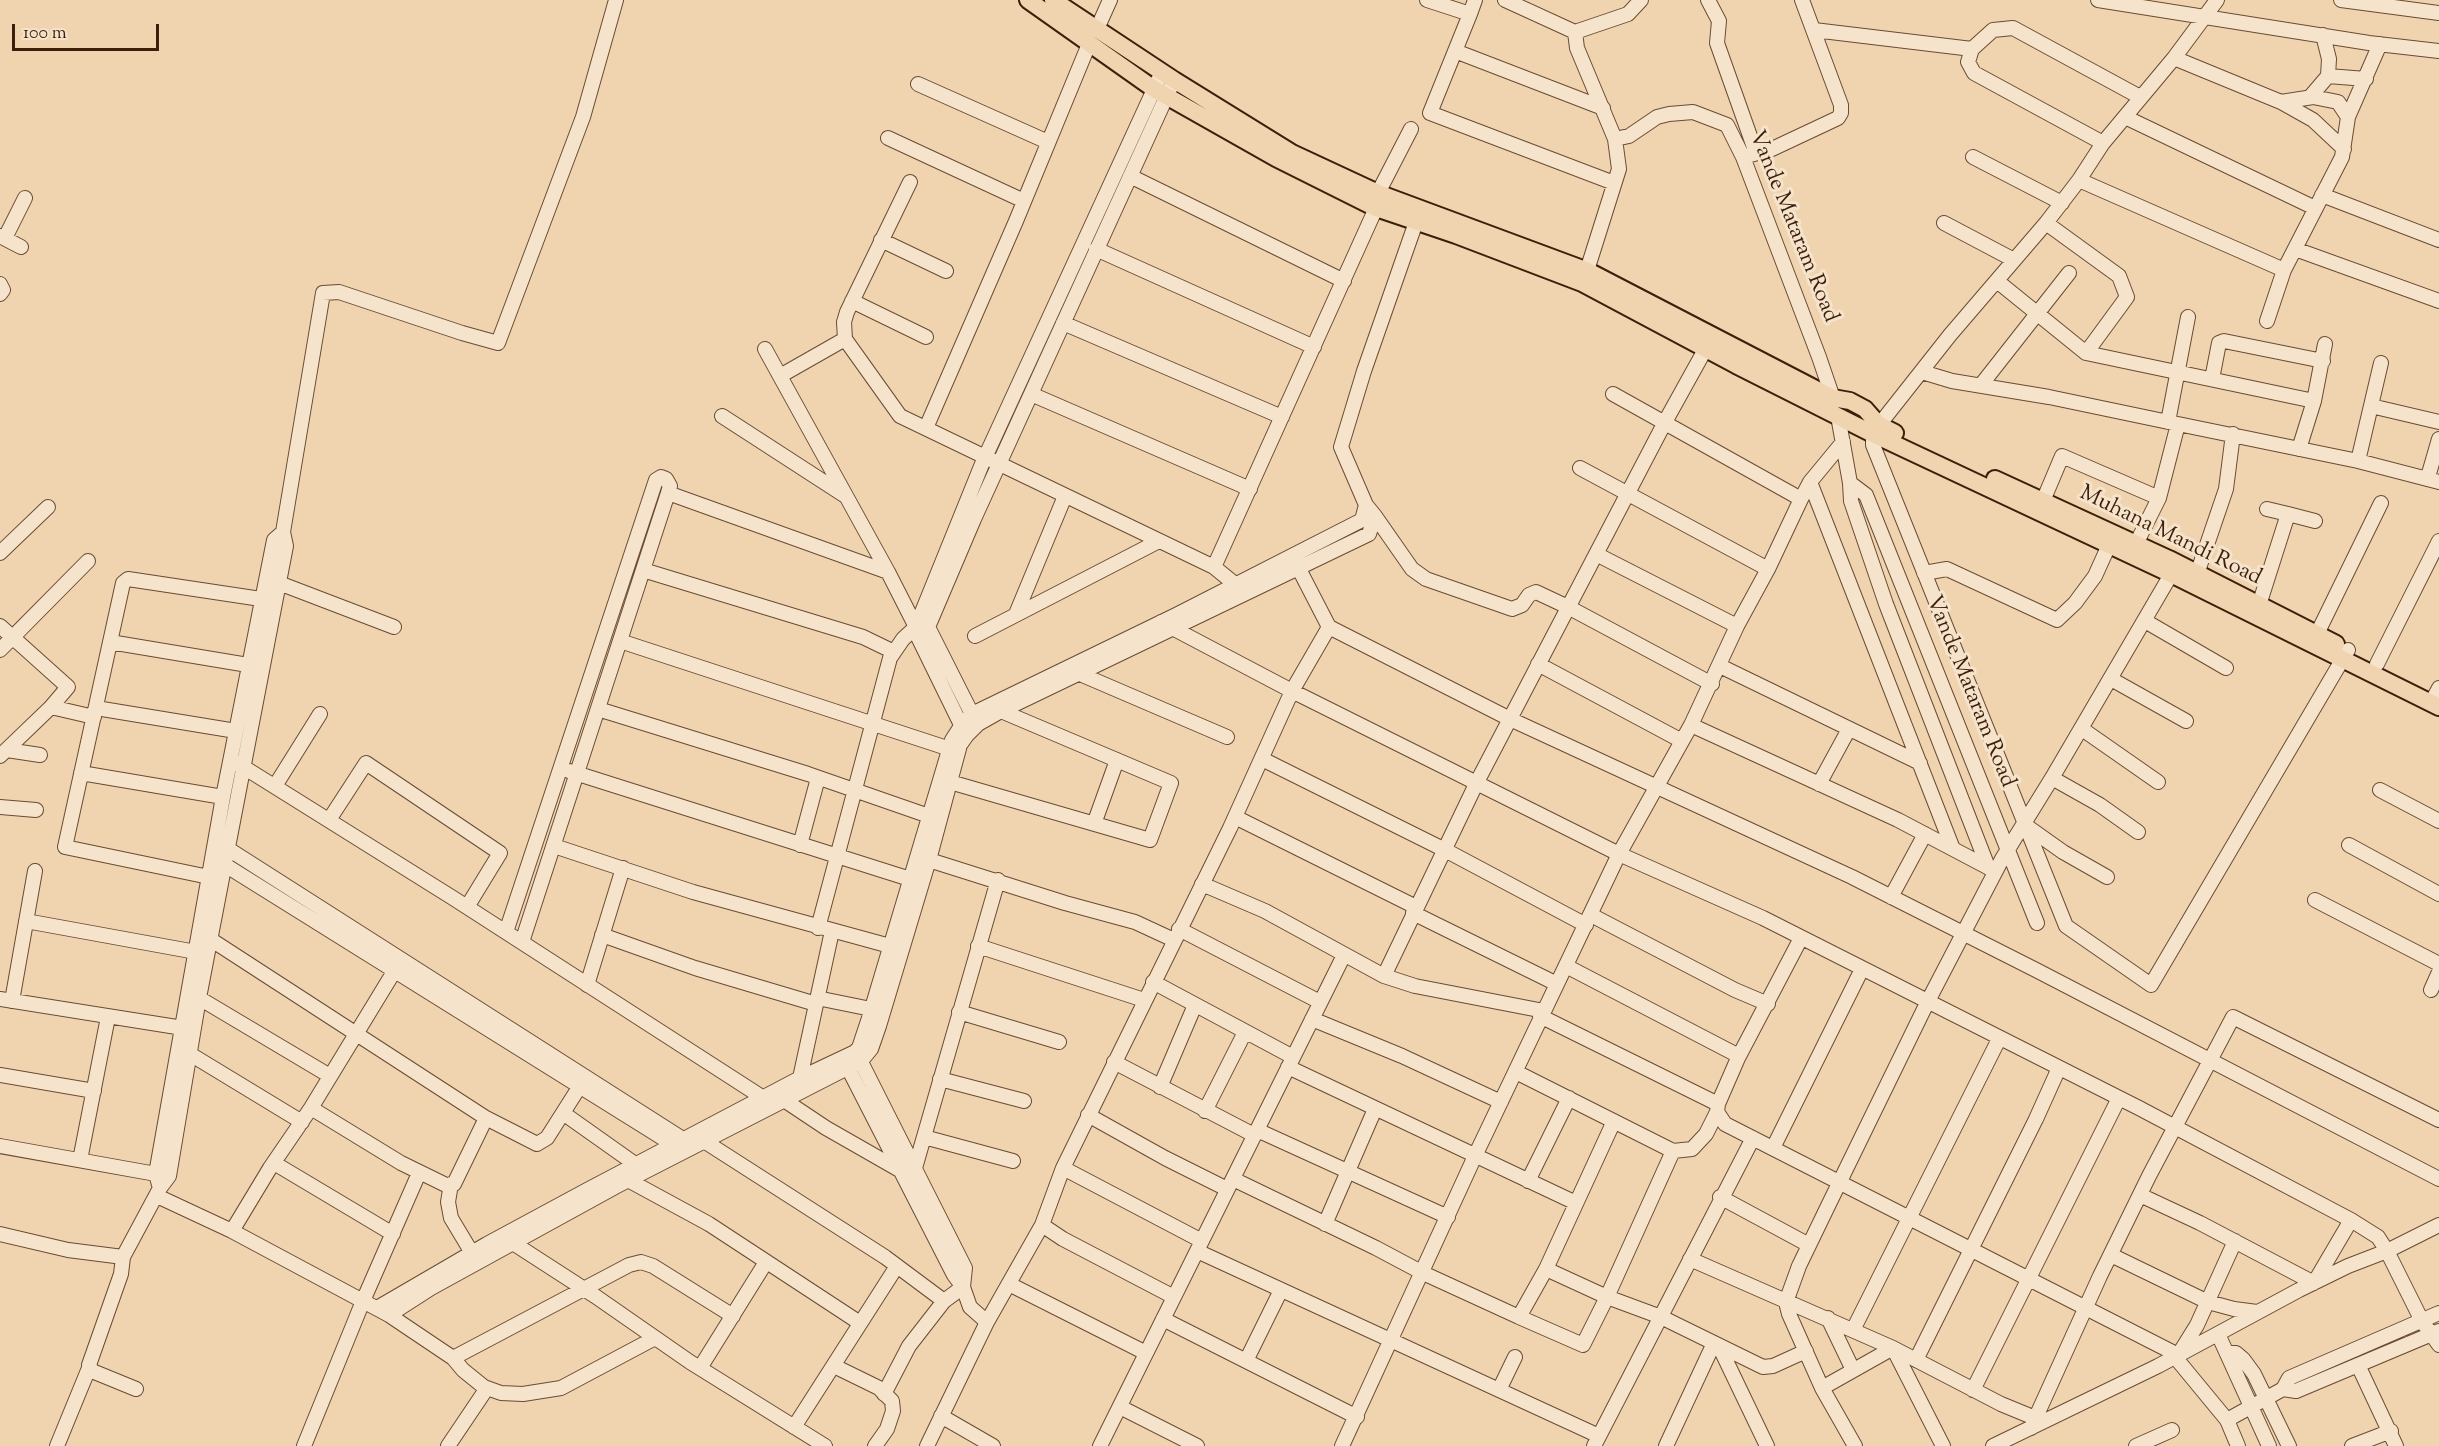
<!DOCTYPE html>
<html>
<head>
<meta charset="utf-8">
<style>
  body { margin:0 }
  #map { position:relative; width:2439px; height:1446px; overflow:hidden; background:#efd4af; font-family:"Sorts Mill Goudy",serif }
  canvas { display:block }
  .scale { position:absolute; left:12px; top:24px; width:147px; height:27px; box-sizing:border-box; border:3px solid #3c1f0a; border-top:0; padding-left:8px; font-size:18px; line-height:21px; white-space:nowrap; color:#3c1f0a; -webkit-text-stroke:4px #f5e3cb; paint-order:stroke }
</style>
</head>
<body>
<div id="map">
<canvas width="2439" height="1446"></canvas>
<div class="scale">100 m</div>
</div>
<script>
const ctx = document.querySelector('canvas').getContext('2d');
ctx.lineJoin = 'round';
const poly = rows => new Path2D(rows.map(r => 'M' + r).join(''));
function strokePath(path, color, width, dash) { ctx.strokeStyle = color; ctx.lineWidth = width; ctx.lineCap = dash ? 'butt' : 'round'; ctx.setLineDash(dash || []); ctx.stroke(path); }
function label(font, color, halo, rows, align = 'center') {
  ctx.font = font + ' "Sorts Mill Goudy",serif'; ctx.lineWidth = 6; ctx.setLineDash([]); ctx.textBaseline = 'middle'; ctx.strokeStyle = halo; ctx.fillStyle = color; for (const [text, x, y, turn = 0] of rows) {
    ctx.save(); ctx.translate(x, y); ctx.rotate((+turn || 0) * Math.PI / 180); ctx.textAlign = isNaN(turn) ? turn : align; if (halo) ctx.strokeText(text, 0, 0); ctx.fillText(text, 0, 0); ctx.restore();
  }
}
const minor = poly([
  [1427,0,1470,14,1430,113,1614,183],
  [1505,0,1575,32,1628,14,1641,0],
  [1708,0,1719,21,1717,43,1756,153],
  [2098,0,2369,43,2439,51],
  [2217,0,2174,58,2103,143,2079,180,2046,223,1950,335,1879,425,1873,434,1873,445,2066,926,2151,985,2348,650],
  [2341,0,2439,13],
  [1470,14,1475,0],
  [1097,29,1110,0],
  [1814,30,1972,49,1968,62,1974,73,2103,143],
  [1575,32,1577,48,1615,139,1619,169,1584,280],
  [1972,49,1993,30,2013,28,2140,97],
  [1455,51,1603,108],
  [2174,58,2281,102,2313,97,2338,102,2348,117,2342,157,2284,270,2267,321],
  [2328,76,2366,79],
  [918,84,1048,142],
  [2310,97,2328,76,2329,59,2323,35],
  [2281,102,2313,120,2344,149],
  [2125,117,2315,208],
  [2348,117,2380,44],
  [888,138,1024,201],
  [1615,139,1629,136,1657,117,1669,114,1693,112,1727,125,1743,157,1819,357,1833,398],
  [1743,157,1772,149,1838,118,1841,113,1841,105,1802,0],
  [1973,157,2062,203],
  [1130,176,1344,281],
  [2079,180,2284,270],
  [910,182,847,312,844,322,845,339,900,416,1214,567,1236,585,1239,593],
  [1378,193,1411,129],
  [2322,195,2439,240],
  [1944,223,2014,260],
  [2046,223,2119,276,2127,297,2086,353],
  [0,236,21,247],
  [5,238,25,198],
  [881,240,946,271],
  [1096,249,1314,347],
  [2295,249,2439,301],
  [1997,281,2086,353,2314,401],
  [0,284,3,290,0,294],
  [852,301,926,337],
  [1063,323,1282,417],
  [765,349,888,572],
  [1922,372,1952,381,2049,397,2178,424],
  [780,376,845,339],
  [2212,379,2219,343,2224,341,2323,361],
  [1981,385,2069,273],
  [1031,394,1250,489],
  [1613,394,1801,499],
  [2371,406,2439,422],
  [722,416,844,495],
  [1838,416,1850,483,1851,501,1886,604,1988,867],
  [2168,422,2188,317],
  [926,428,1016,221,1089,44],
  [2299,449,2314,401,2325,344],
  [2358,461,2381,363],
  [1580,468,1768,569],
  [2428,477,2439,439],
  [1810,482,1953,849],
  [1850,483,1866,495,2037,923],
  [668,493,888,572,916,627,920,627],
  [2043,501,2062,456,2159,498],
  [2267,509,2288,514],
  [1375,516,1412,569,1426,579,1512,609,1522,605,1529,595,1536,592,1568,607,1712,684],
  [2136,544,2159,498,2178,424,2358,461,2439,482],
  [0,553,48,507],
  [1596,554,1737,626],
  [1214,567,1376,208],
  [1299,569,1329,627],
  [643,570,863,637,894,652],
  [1924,573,1947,569,2057,620,2075,603,2095,576,2109,545],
  [2197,574,2226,489,2233,434],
  [271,580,394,627],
  [2259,605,2288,514,2315,521],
  [1016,614,1065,496],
  [2145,621,2226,668],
  [1161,622,1292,691,1619,854,1763,918,2139,1108,2351,1220,2378,1237,2387,1251,2422,1321,2439,1345],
  [0,626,68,687,51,707,94,717],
  [2317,634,2381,503],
  [975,636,1159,541],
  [620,641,950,749],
  [110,642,248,665],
  [0,650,88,561],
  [1538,664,1682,741],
  [2377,664,2439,541],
  [1720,666,1920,763],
  [1080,674,1227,737],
  [2111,679,2186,721],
  [2431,703,2439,688],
  [96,708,236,731],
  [598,709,808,774,929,816],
  [976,722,928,627,974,519,1174,80],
  [1691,725,1898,820,1991,869],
  [2082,729,2158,782],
  [964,731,918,637,916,627,982,464,1162,72],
  [7,750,40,755],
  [0,756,51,707],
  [1262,759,1445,850,1586,925],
  [237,763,453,898,768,1101],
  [569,771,910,879],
  [81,773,223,797],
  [2052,778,2100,805,2138,832],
  [950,782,1150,840,1171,783,1001,711],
  [1819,784,1849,729],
  [275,786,320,714],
  [2380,790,2439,821],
  [0,807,36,810],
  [1235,817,1416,907],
  [329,820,366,763,500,853,467,907],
  [1094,824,1117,760],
  [2025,825,2063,852,2107,877],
  [222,845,689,1143],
  [800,845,818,778],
  [2349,845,2439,894],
  [554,846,693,892,890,946],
  [217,860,677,1147],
  [929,860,1065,903,1135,922,1174,940],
  [209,877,65,847,123,583,128,579,261,599],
  [1202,884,1265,911,1384,976,1415,986,1544,1011],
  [1891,897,1925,834],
  [2315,900,2439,964],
  [1413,913,1557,984],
  [1591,915,1735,990,1768,1004],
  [26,921,196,952],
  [818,928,890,658,903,639,916,627],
  [1179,929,1320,1002],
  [506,932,656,480,661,477,666,479,670,486,668,493,522,942],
  [602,935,695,968,816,1004],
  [210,939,486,1118],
  [978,946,1144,1000],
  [1566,966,1739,1056],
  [1384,976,1477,782,1665,422,1706,348],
  [1153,982,1293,1057],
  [587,985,623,868],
  [2431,990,2439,972],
  [199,998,330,1076],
  [817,998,871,1009],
  [0,999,183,1028],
  [12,1001,35,871],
  [959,1012,1059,1042],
  [1540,1016,1718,1104],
  [1312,1019,1402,1056,1501,1102],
  [190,1054,302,1122],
  [844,1060,954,1275,963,1287,970,1307,987,1322],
  [1114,1062,1254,1135],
  [1288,1067,1576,1203],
  [1516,1072,1673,1151,1692,1149,1706,1134,1717,1112,1718,1104,1738,1058,1801,938],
  [0,1075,94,1091],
  [800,1078,832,931],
  [940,1079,1024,1101],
  [1160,1087,1195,1005],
  [784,1100,826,1128,903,1172,915,1168,998,880],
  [311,1108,401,1163,446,1185,454,1184,486,1118,537,1144,547,1138,580,1086],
  [1205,1111,1245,1032],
  [1717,1112,1725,1124,2178,1355],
  [563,1113,635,1164],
  [1088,1115,1165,1158,1227,1189],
  [1257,1130,1448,1217],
  [924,1137,1013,1161],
  [704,1141,885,1257,944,1301,963,1287,965,1268,857,1054],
  [0,1146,156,1174],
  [1773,1148,1862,969],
  [80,1160,108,1017],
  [274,1163,393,1234],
  [1063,1168,1202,1241],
  [1233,1179,1376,1248,1423,1273,1519,1317,1546,1269,1614,1121],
  [628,1180,709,1224,860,1323],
  [1528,1181,1569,1098],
  [451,1184,448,1202,451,1218,472,1253],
  [160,1188,156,1174,223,797,274,540,283,532],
  [2140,1195,2200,1223,2314,1283,2351,1220],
  [157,1196,232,1231,389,1315,453,1358,463,1370,484,1387,501,1393,523,1394,561,1388,655,1338],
  [1720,1197,1809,1245],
  [1325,1224,1375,1109],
  [1042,1225,1063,1239,1174,1297],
  [232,1231,270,1168,311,1108,395,970],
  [0,1234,68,1250,123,1257],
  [513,1243,595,1296,690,1362,825,1446],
  [1197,1251,1599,1436],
  [2111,1255,2208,1302,2234,1309,2257,1312],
  [1690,1259,1893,1348,2001,1404,2035,1418],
  [1546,1269,1607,1297,1661,1317,1763,1367,1773,1366,1806,1351],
  [1009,1284,1146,1353],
  [377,1308,487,1244,589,1189,800,1078,855,1052,859,1048,869,1018,952,740,961,726,972,714,1176,615,1362,520,1366,505],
  [389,1315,431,1288,615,1187,861,1061,871,1049,879,1026,929,860,960,745,967,735,978,724,1001,711,1369,534,1375,516,1366,505,1341,447,1364,371,1416,222],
  [1519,1317,1583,1345,1607,1297,1673,1151],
  [1828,1318,1853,1370],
  [1163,1319,1357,1417],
  [1853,1330,1999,1039],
  [2218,1334,2269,1446],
  [1719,1346,1767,1446],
  [2227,1353,2236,1353,2243,1359,2254,1374,2289,1446],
  [2179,1354,2197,1325,2235,1241],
  [2175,1357,2227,1420,2238,1446],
  [453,1358,629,1265,641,1262,653,1266,733,1316],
  [1916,1360,2036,1119,2059,1068],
  [1246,1361,1281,1290],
  [2358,1365,2396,1446],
  [834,1366,879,1388,892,1401,893,1411,887,1429,875,1446],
  [700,1368,766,1262],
  [1822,1388,1893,1348,1943,1446],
  [136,1389,92,1371,89,1365,121,1274,123,1257,160,1188,169,1176,199,998,286,546,283,532,323,293,339,292,462,333,498,343,583,117,616,0],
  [2283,1389,2296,1391,2439,1331],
  [1499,1390,1515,1357],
  [1973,1390,2119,1098],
  [884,1394,909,1346,944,1301],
  [1120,1407,1197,1446],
  [941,1416,993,1446],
  [2227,1420,2283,1389,2289,1378,2439,1313],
  [794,1427,897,1266],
  [2031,1428,2100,1276,2149,1176,2233,1017,2439,1120],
  [57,1446,89,1368],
  [304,1446,363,1301,419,1173],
  [448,1446,487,1388],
  [927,1446,987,1322,1042,1225,1063,1168,1230,828,1292,691,1329,627,1510,719,1852,877,2036,970,2439,1179],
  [1100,1446,1344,955],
  [1342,1446,1475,1156,1619,854,1691,725,1737,626,1768,569,1801,499,1810,482,1843,442],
  [1594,1446,1753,1138],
  [1666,1446,1714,1343],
  [1855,1446,1822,1388,1789,1314,1786,1302,1799,1266,1827,1208,1927,1003,2002,859,2052,778,2176,566],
  [1993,1446,2158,1366,2299,1290,2348,1266,2387,1251,2439,1225],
  [2136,1446,2172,1430],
  [2352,1446,2391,1431]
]);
const major = poly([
  [1028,0,1154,89,1276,158,1376,208,1456,235,1582,283,1736,365,1873,434,2171,574,2439,707],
  [1053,0,1174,80,1292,153,1378,193,1588,271,1833,398,1850,401,1865,409,1879,425,1895,433],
  [1995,479,2169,559,2336,644]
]);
const streetNames = [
  ["Vande Mataram Road",1792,227,68],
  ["Muhana Mandi Road",2170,537,26],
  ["Vande Mataram Road",1969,692,68]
];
strokePath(minor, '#694c33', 16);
strokePath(major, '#3c1f0a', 20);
strokePath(minor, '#f5e3cb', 14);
strokePath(major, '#efd4af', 16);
label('22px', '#3c1f0a', '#f5e3cb', streetNames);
</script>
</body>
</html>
